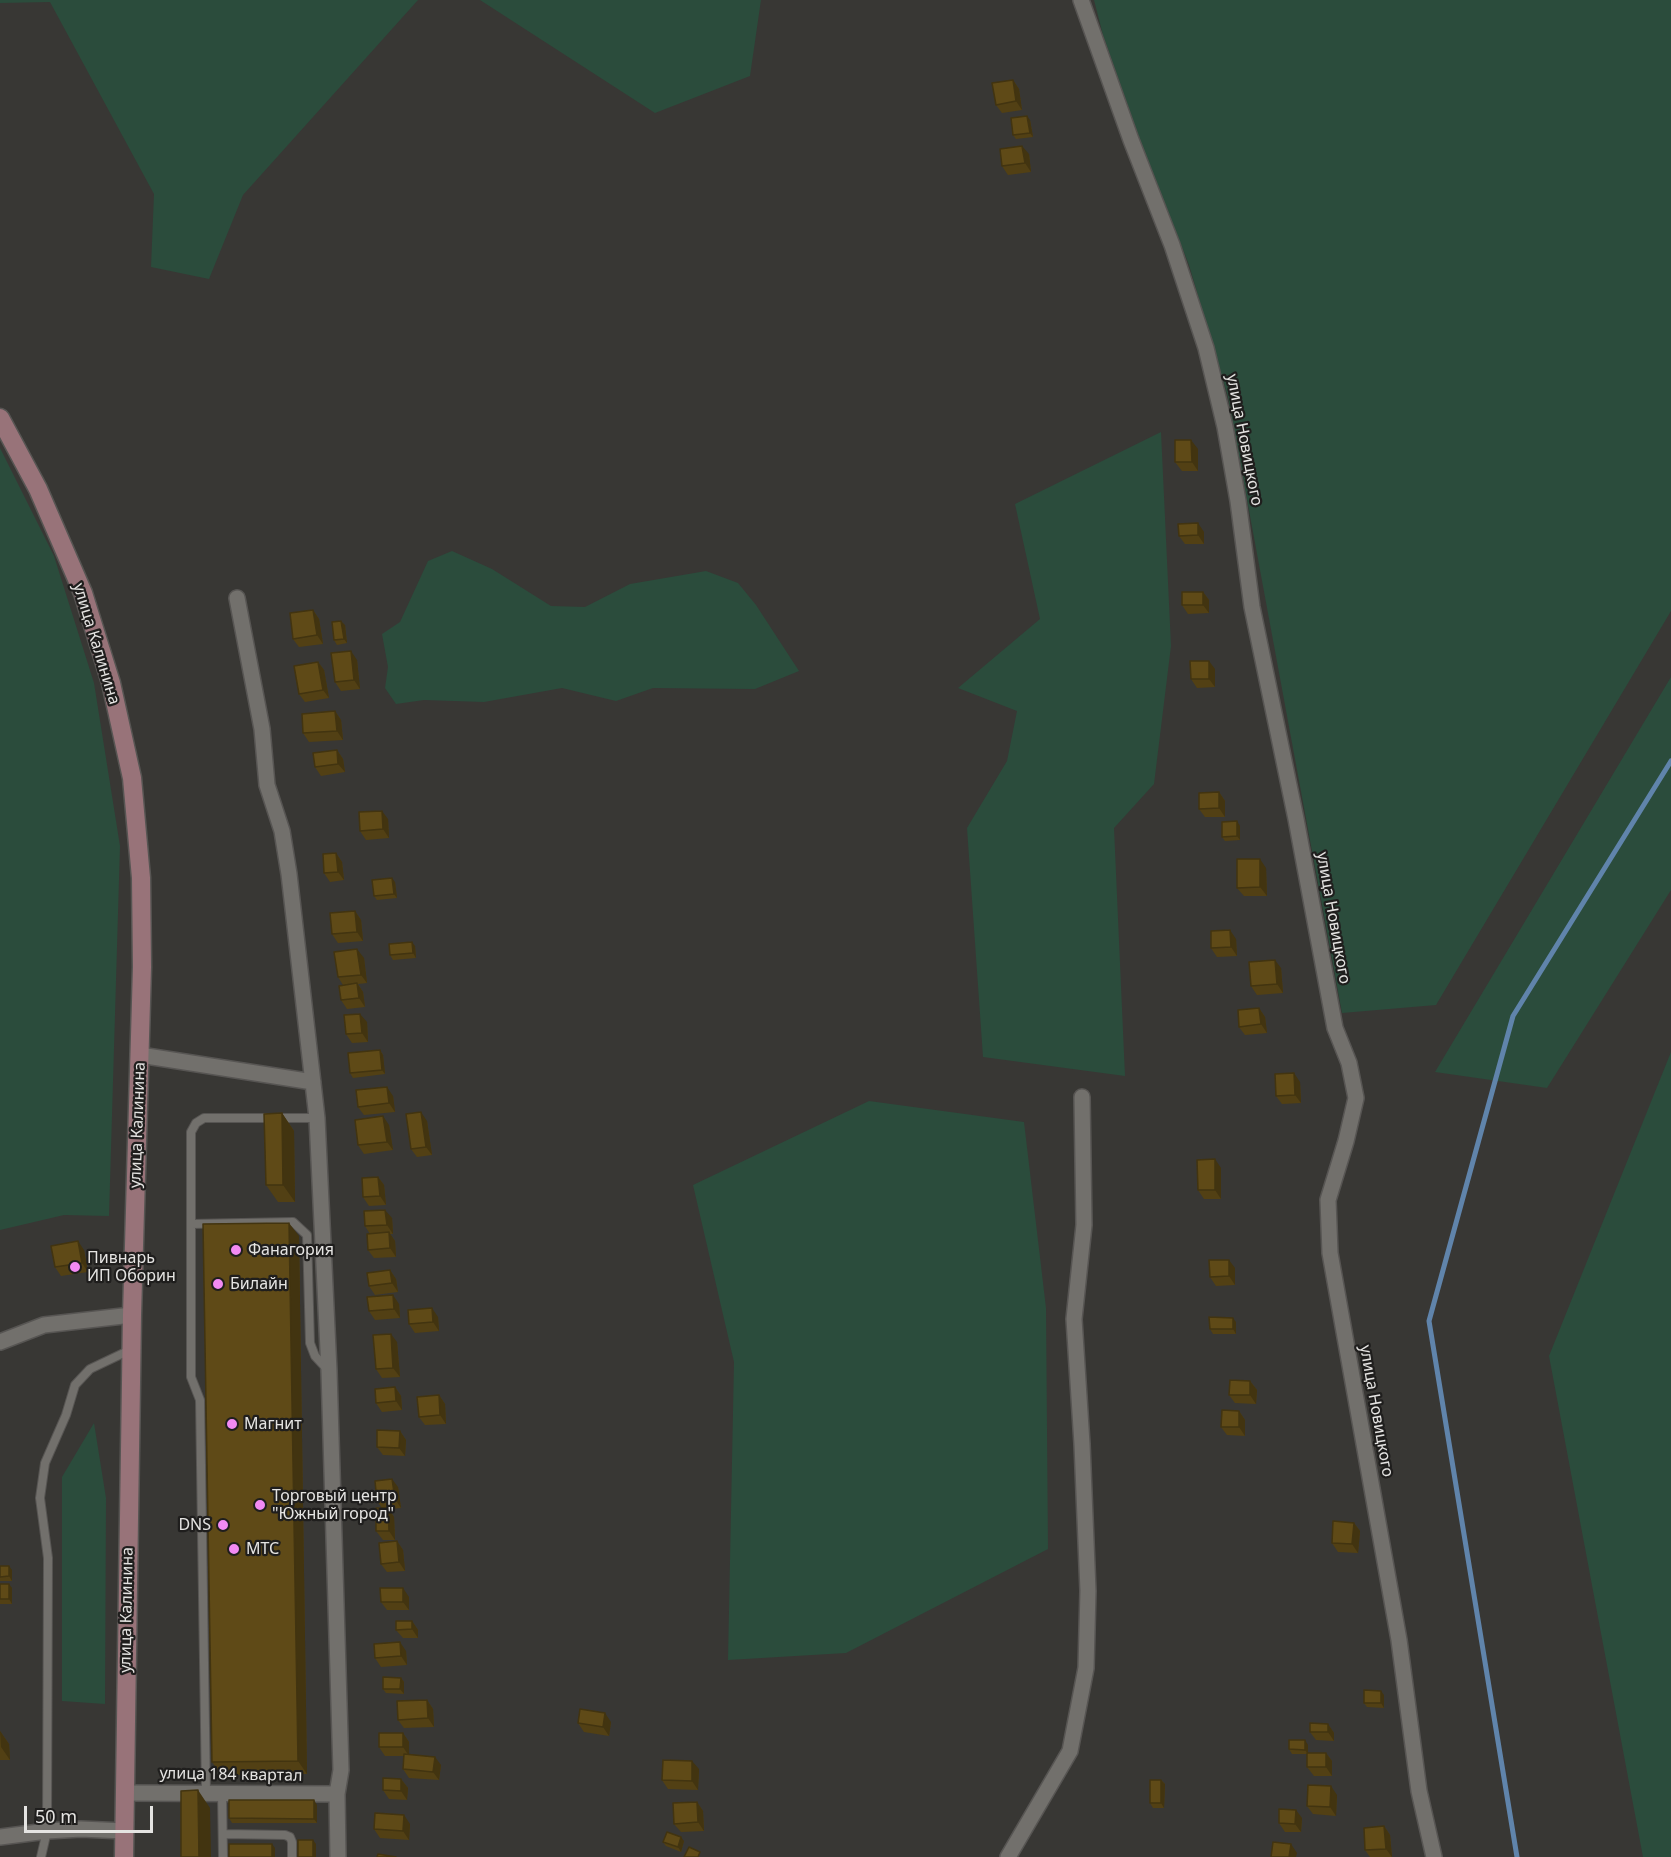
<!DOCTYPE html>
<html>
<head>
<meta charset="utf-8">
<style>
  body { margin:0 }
  #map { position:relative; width:1671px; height:1857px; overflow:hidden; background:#383734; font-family:"Noto Sans",sans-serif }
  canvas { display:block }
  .scale { position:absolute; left:24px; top:1806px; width:129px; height:27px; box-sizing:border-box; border:3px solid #e5e4e2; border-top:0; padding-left:8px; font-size:18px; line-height:21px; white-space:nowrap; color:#e5e4e2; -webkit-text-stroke:4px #1f1e1d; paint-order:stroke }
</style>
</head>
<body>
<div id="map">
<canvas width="1671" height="1857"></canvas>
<div class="scale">50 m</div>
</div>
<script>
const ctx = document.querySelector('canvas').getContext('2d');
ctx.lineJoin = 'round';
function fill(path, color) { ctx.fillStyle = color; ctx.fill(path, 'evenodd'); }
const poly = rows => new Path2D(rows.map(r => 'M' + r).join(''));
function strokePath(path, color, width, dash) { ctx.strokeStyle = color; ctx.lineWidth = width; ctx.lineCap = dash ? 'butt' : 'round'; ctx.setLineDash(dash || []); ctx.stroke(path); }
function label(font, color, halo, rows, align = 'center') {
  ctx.font = font + ' "Noto Sans",sans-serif'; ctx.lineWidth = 4.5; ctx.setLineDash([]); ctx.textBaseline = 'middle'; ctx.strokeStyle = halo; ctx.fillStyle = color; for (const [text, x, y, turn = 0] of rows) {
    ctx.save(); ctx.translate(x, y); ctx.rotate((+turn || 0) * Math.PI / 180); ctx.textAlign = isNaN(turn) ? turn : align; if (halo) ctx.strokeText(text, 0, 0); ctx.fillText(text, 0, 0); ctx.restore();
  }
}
const green = poly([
  [0,0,418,0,243,195,209,279,151,267,154,194,50,2,0,3],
  [480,0,761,0,750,76,655,113],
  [1094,0,1671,0,1671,611,1436,1005,1342,1013,1228,397,1189,265,1141,143,1103,35],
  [1161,432,1171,646,1154,784,1114,828,1125,1076,983,1057,967,828,1007,761,1017,711,958,688,1040,619,1015,504],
  [0,448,54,556,94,683,120,846,109,1216,64,1215,0,1230],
  [452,551,492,569,551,606,585,607,630,584,706,571,738,583,756,605,799,671,755,689,653,688,616,701,562,688,484,702,424,700,396,704,385,688,388,667,382,634,400,622,428,561],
  [1671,677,1671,890,1547,1088,1435,1072],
  [1671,1052,1671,1857,1643,1857,1549,1356],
  [869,1101,1024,1122,1046,1308,1048,1549,846,1653,728,1660,734,1362,693,1185],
  [94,1423,106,1498,105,1704,62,1701,62,1477]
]);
const stream = poly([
  [1517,1857,1429,1321,1513,1016,1671,761]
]);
const lane = poly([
  [191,1224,293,1222,307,1235,310,1343,315,1356,328,1370],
  [206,1793,200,1400,191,1377,191,1132,196,1123,204,1118,317,1118],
  [222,1793,223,1857],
  [223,1834,285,1835,290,1837,292,1842,292,1857],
  [41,1857,47,1831,48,1558,40,1498,45,1463,66,1415,75,1385,90,1369,132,1349]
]);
const street = poly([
  [1081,0,1131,140,1172,245,1206,348,1225,427,1238,501,1252,607,1296,819,1335,1028,1349,1063,1356,1098,1346,1141,1328,1200,1330,1253,1399,1640,1419,1791,1434,1857],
  [237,598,262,729,267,785,282,831,289,874,317,1118,329,1371,341,1770,337,1794,338,1857],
  [140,1055,313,1082],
  [0,1342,44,1325,132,1315],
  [124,1793,337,1794],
  [0,1837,47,1831,81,1829,124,1831],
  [1008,1857,1070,1751,1086,1668,1088,1591,1082,1444,1074,1319,1084,1225,1082,1097]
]);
const secondary = poly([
  [0,418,38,489,83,593,111,683,132,778,141,878,142,967,132,1315,124,1857]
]);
const wall = poly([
  [1013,80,1019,89,1022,110,1002,113,996,105],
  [1030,120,1033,137,1016,139,1013,135],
  [1029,154,1031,172,1008,175,1002,166],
  [1198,449,1198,471,1182,471,1175,462],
  [1204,532,1204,544,1185,544,1179,536],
  [1203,592,1209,600,1209,613,1188,614,1182,605],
  [313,610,319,619,323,644,299,647,293,639],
  [345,625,347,643,337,645,334,640],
  [357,660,360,689,341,691,335,682],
  [318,662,324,670,329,698,305,702,299,694],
  [1215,669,1215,687,1197,688,1191,679],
  [335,711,341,720,343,740,309,742,303,733],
  [337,750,343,759,345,772,321,776,315,767],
  [1219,792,1225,801,1225,817,1205,817,1199,809],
  [388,819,389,838,366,840,360,831],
  [1240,826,1240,840,1225,841,1222,837],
  [336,853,342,862,344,880,330,882,324,873],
  [1266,868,1267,896,1244,896,1237,888],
  [395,882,397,898,377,900,374,896],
  [355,911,361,920,363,941,338,943,332,934],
  [1236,939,1237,956,1217,957,1211,948],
  [415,946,416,958,393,960,390,955],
  [364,958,367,983,358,984,363,992,365,1007,347,1009,341,1000,343,985,338,977],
  [1281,968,1283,993,1257,995,1251,986],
  [1259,1008,1265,1017,1267,1033,1245,1035,1239,1027],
  [367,1022,368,1042,352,1043,346,1034],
  [380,1050,383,1055,385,1074,353,1078,350,1073],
  [1300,1082,1301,1103,1282,1104,1276,1096],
  [393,1096,395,1112,364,1115,358,1107],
  [282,1113,294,1131,295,1202,278,1202,266,1185],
  [427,1121,432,1155,417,1157,411,1149],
  [389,1125,393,1150,364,1154,358,1145],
  [1221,1168,1221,1199,1204,1199,1198,1190],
  [378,1177,384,1185,386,1205,369,1206,363,1197],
  [392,1218,393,1234,390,1234,395,1241,396,1257,374,1258,368,1250,370,1234,365,1226],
  [299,1236,307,1774,221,1775,212,1762],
  [84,1250,88,1272,61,1276,55,1267],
  [1235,1268,1235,1285,1216,1286,1210,1277],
  [390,1270,396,1279,398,1292,375,1295,369,1286],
  [399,1304,400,1318,375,1320,369,1311],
  [438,1317,439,1331,415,1333,409,1324],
  [1236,1322,1236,1334,1213,1334,1210,1329],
  [397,1342,400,1377,382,1378,376,1369],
  [1250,1381,1257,1390,1256,1404,1235,1403,1229,1395],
  [395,1387,401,1396,402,1410,382,1412,376,1403],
  [439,1395,445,1404,446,1424,425,1425,419,1417],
  [1239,1411,1245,1420,1245,1436,1227,1435,1221,1427],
  [400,1431,406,1440,405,1456,383,1455,377,1447],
  [398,1487,401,1508,389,1509,394,1517,395,1540,383,1540,376,1531,382,1508,377,1501],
  [1354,1523,1360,1531,1358,1553,1338,1552,1332,1543],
  [397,1541,403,1550,405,1571,387,1572,381,1564],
  [0,1566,12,1570,12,1581,0,1581],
  [0,1584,12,1588,12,1604,0,1604],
  [409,1597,409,1610,387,1610,381,1602],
  [412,1621,418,1630,418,1638,403,1638,396,1630],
  [406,1651,407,1665,381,1667,375,1658],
  [401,1678,404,1682,404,1694,386,1693,383,1689],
  [1384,1695,1384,1708,1367,1707,1364,1703],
  [427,1700,433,1709,434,1727,404,1728,398,1720],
  [611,1722,609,1736,584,1732,578,1723],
  [1328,1724,1334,1733,1334,1741,1316,1740,1310,1732],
  [0,1731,9,1744,10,1760,0,1760],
  [403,1733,409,1742,409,1754,441,1765,439,1780,409,1778,403,1769,404,1756,385,1756,379,1747],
  [1308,1745,1308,1753,1326,1753,1332,1761,1332,1776,1314,1776,1307,1767,1307,1754,1292,1754,1289,1749],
  [699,1769,698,1790,668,1789,662,1780],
  [401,1779,408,1788,407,1800,389,1799,383,1790],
  [1161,1780,1165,1784,1164,1808,1153,1808,1150,1803],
  [1337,1795,1336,1816,1313,1814,1307,1806],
  [697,1802,703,1811,704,1831,681,1832,674,1824],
  [317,1805,317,1823,232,1823,229,1818],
  [1302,1818,1301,1832,1285,1832,1279,1823],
  [410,1824,409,1840,380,1838,374,1829],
  [1384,1826,1390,1835,1392,1857,1370,1857,1365,1850],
  [684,1841,681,1852,666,1846,663,1842]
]);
const shadedWall = poly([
  [1013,80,1019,89,1022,110,1016,101],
  [1027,116,1030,120,1033,137,1030,133],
  [1022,146,1029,154,1031,172,1025,163],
  [1191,440,1198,449,1198,471,1192,462],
  [1198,523,1204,532,1204,544,1198,535],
  [1203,592,1209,600,1209,613,1203,605],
  [313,610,319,619,323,644,317,635],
  [341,621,345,625,347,643,344,639],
  [351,651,357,660,360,689,354,680],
  [1209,661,1215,669,1215,687,1209,679],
  [318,662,324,670,329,698,323,690],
  [335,711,341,720,343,740,337,731],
  [337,750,343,759,345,772,338,764],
  [1219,792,1225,801,1225,817,1219,808],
  [382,811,388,819,389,838,383,829],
  [1237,821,1240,826,1240,840,1237,836],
  [336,853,342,862,344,880,338,872],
  [1260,859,1266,868,1267,896,1260,887],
  [392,878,395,882,397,898,394,894],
  [355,911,361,920,363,941,357,932],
  [1230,930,1236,939,1237,956,1231,947],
  [412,942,415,946,416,958,413,953],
  [357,949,364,958,367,983,361,975],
  [1275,960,1281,968,1283,993,1277,984],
  [357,983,363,992,365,1007,359,998],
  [1259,1008,1265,1017,1267,1033,1261,1024],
  [360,1014,367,1022,368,1042,362,1033],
  [380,1050,383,1055,385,1074,382,1070],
  [1294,1073,1300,1082,1301,1103,1295,1095],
  [387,1087,393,1096,395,1112,389,1103],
  [421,1112,427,1121,432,1155,426,1147],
  [282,1113,294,1131,295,1202,283,1185],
  [383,1116,389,1125,393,1150,387,1142],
  [1215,1159,1221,1168,1221,1199,1215,1190],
  [378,1177,384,1185,386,1205,380,1196],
  [385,1210,392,1218,393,1234,387,1225],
  [289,1223,299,1236,307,1774,298,1761],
  [389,1232,395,1241,396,1257,390,1248],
  [78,1241,84,1250,88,1272,82,1263],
  [1229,1260,1235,1268,1235,1285,1229,1276],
  [390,1270,396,1279,398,1292,392,1283],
  [393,1295,399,1304,400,1318,394,1309],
  [432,1308,438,1317,439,1331,433,1322],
  [1233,1318,1236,1322,1236,1334,1233,1329],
  [391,1334,397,1342,400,1377,393,1368],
  [1250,1381,1257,1390,1256,1404,1250,1395],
  [395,1387,401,1396,402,1410,396,1401],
  [439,1395,445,1404,446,1424,440,1415],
  [1239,1411,1245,1420,1245,1436,1239,1427],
  [400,1431,406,1440,405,1456,399,1448],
  [392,1479,398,1487,401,1508,395,1499],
  [388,1508,394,1517,395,1540,389,1531],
  [1354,1523,1360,1531,1358,1553,1352,1544],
  [397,1541,403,1550,405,1571,399,1562],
  [9,1566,12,1570,12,1581,9,1576],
  [9,1584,12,1588,12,1604,9,1599],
  [403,1588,409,1597,409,1610,403,1602],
  [412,1621,418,1630,418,1638,412,1629],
  [400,1642,406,1651,407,1665,401,1656],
  [401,1678,404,1682,404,1694,400,1689],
  [1381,1691,1384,1695,1384,1708,1381,1703],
  [427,1700,433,1709,434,1727,428,1718],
  [605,1713,611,1722,609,1736,603,1727],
  [1328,1724,1334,1733,1334,1741,1328,1732],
  [0,1731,9,1744,10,1760,1,1747],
  [403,1733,409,1742,409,1756,403,1747],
  [1305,1740,1308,1745,1308,1754,1305,1750],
  [1326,1753,1332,1761,1332,1776,1326,1767],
  [435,1757,441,1765,439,1780,433,1772],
  [692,1761,699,1769,698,1790,692,1781],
  [401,1779,408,1788,407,1800,401,1791],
  [1161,1780,1165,1784,1164,1808,1161,1803],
  [1331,1786,1337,1795,1336,1816,1330,1807],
  [198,1790,210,1808,211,1857,199,1857],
  [314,1800,317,1805,317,1823,314,1819],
  [697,1802,703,1811,704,1831,698,1822],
  [1296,1810,1302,1818,1301,1832,1295,1824],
  [404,1815,410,1824,409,1840,403,1831],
  [1384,1826,1390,1835,1392,1857,1386,1849],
  [681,1837,684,1841,681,1852,678,1847],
  [313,1840,316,1844,316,1857,313,1857],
  [272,1844,275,1848,275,1857,272,1857],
  [1291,1844,1297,1853,1296,1857,1289,1857]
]);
const building = poly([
  [1013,80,1016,101,996,105,992,83,1013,80],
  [1027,116,1030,133,1013,135,1011,118,1027,116],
  [1022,146,1025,163,1002,166,1000,149,1022,146],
  [1175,440,1191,440,1192,462,1175,462,1175,440],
  [1198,523,1198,535,1179,536,1178,524,1198,523],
  [1182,592,1203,592,1203,605,1182,605,1182,592],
  [313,610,317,635,293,639,290,613,313,610],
  [341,621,344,639,334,640,332,622,341,621],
  [351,651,354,680,335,682,331,653,351,651],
  [1190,661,1209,661,1209,679,1191,679,1190,661],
  [318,662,323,690,299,694,294,666,318,662],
  [335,711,337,731,303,733,302,714,335,711],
  [337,750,338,764,315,767,313,753,337,750],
  [1219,792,1219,808,1199,809,1199,793,1219,792],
  [382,811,383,829,360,831,359,812,382,811],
  [1237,821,1237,836,1222,837,1222,822,1237,821],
  [336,853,338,872,324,873,323,854,336,853],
  [1237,859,1260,859,1260,887,1237,888,1237,859],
  [392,878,394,894,374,896,372,880,392,878],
  [355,911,357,932,332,934,330,913,355,911],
  [1230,930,1231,947,1211,948,1211,931,1230,930],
  [412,942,413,953,390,955,389,944,412,942],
  [357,949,361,975,338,977,334,952,357,949],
  [1275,960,1277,984,1251,986,1249,962,1275,960],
  [357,983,359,998,341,1000,339,986,357,983],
  [1259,1008,1261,1024,1239,1027,1238,1010,1259,1008],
  [360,1014,362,1033,346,1034,344,1015,360,1014],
  [380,1050,382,1070,350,1073,348,1053,380,1050],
  [1294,1073,1295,1095,1276,1096,1275,1074,1294,1073],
  [387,1087,389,1103,358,1107,356,1090,387,1087],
  [421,1112,426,1147,411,1149,406,1114,421,1112],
  [282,1113,283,1185,266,1185,264,1114,282,1113],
  [383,1116,387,1142,358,1145,355,1120,383,1116],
  [1215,1159,1215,1190,1198,1190,1197,1160,1215,1159],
  [378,1177,380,1196,363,1197,362,1178,378,1177],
  [385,1210,387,1225,365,1226,364,1211,385,1210],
  [289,1223,298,1761,212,1762,203,1224,289,1223],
  [389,1232,390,1248,368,1250,367,1234,389,1232],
  [78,1241,82,1263,55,1267,51,1246,78,1241],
  [1209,1260,1229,1260,1229,1276,1210,1277,1209,1260],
  [390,1270,392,1283,369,1286,367,1273,390,1270],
  [393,1295,394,1309,369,1311,367,1297,393,1295],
  [432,1308,433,1322,409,1324,408,1310,432,1308],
  [1209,1317,1233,1318,1233,1329,1210,1329,1209,1317],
  [391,1334,393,1368,376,1369,373,1335,391,1334],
  [1230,1380,1250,1381,1250,1395,1229,1395,1230,1380],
  [395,1387,396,1401,376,1403,375,1389,395,1387],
  [439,1395,440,1415,419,1417,417,1397,439,1395],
  [1222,1410,1239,1411,1239,1427,1221,1427,1222,1410],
  [377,1430,400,1431,399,1448,377,1447,377,1430],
  [392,1479,395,1499,377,1501,375,1481,392,1479],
  [376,1508,388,1508,389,1531,376,1531,376,1508],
  [1333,1521,1354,1523,1352,1544,1332,1543,1333,1521],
  [397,1541,399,1562,381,1564,379,1543,397,1541],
  [0,1566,9,1566,9,1576,0,1577,0,1566],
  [0,1584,9,1584,9,1599,0,1599,0,1584],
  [380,1588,403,1588,403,1602,381,1602,380,1588],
  [396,1621,412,1621,412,1629,396,1630,396,1621],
  [400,1642,401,1656,375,1658,374,1644,400,1642],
  [383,1677,401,1678,400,1689,383,1689,383,1677],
  [1364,1690,1381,1691,1381,1703,1364,1703,1364,1690],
  [427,1700,428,1718,398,1720,397,1701,427,1700],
  [580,1709,605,1713,603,1727,578,1723,580,1709],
  [1310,1723,1328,1724,1328,1732,1310,1732,1310,1723],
  [379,1733,403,1733,403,1747,379,1747,379,1733],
  [1289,1740,1305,1740,1305,1750,1289,1749,1289,1740],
  [1307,1753,1326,1753,1326,1767,1307,1767,1307,1753],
  [404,1754,435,1757,433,1772,403,1769,404,1754],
  [663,1760,692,1761,692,1781,662,1780,663,1760],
  [383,1778,401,1779,401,1791,383,1790,383,1778],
  [1150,1780,1161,1780,1161,1803,1150,1803,1150,1780],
  [1308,1785,1331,1786,1330,1807,1307,1806,1308,1785],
  [198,1790,199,1857,181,1857,181,1791,198,1790],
  [229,1800,314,1800,314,1819,229,1818,229,1800],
  [697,1802,698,1822,674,1824,673,1803,697,1802],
  [1279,1809,1296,1810,1295,1824,1279,1823,1279,1809],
  [375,1813,404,1815,403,1831,374,1829,375,1813],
  [1384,1826,1386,1849,1365,1850,1364,1828,1384,1826],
  [667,1832,681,1837,678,1847,663,1842,667,1832],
  [298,1840,313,1840,313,1857,298,1857,298,1840],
  [1273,1842,1291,1844,1289,1857,1271,1857,1273,1842],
  [229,1844,272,1844,272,1857,229,1857,229,1844],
  [689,1847,700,1852,698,1857,684,1857,689,1847],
  [378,1854,396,1857,377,1857,378,1854]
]);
const markers = [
  [236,1250,6,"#f28af3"],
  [75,1267,6,"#f28af3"],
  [218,1284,6,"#f28af3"],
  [232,1424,6,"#f28af3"],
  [260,1505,6,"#f28af3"],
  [223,1525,6,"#f28af3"],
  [234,1549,6,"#f28af3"]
];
const streetNames = [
  ["улица Новицкого",1244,440,79],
  ["улица Калинина",96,644,73],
  ["улица Новицкого",1333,918,80],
  ["улица Калинина",138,1125,-88],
  ["улица Новицкого",1376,1411,80],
  ["улица Калинина",127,1610,-89],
  ["улица 184 квартал",231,1775,1]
];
const poiNames = [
  ["Фанагория",248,1250],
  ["Пивнарь",87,1258],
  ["ИП Оборин",87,1276],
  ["Билайн",230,1284],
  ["Магнит",244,1424],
  ["Торговый центр",272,1496],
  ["\"Южный город\"",272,1514],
  ["DNS",211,1525,"right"],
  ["МТС",246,1549]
];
fill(green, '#2b4c3c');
strokePath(stream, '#6084ab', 5);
strokePath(lane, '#575553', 10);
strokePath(street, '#575553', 18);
strokePath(secondary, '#575553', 21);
strokePath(lane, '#72706c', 8);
strokePath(street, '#72706c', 15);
strokePath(secondary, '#987379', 18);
fill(wall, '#524014');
fill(shadedWall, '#423410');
fill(building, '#5f4a17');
strokePath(building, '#423410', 1.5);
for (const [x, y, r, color] of markers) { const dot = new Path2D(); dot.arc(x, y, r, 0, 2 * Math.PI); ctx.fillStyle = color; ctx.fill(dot); strokePath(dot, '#1f1e1d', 2); }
label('16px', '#e5e4e2', '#1f1e1d', streetNames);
label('16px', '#e5e4e2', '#1f1e1d', poiNames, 'left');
</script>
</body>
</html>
